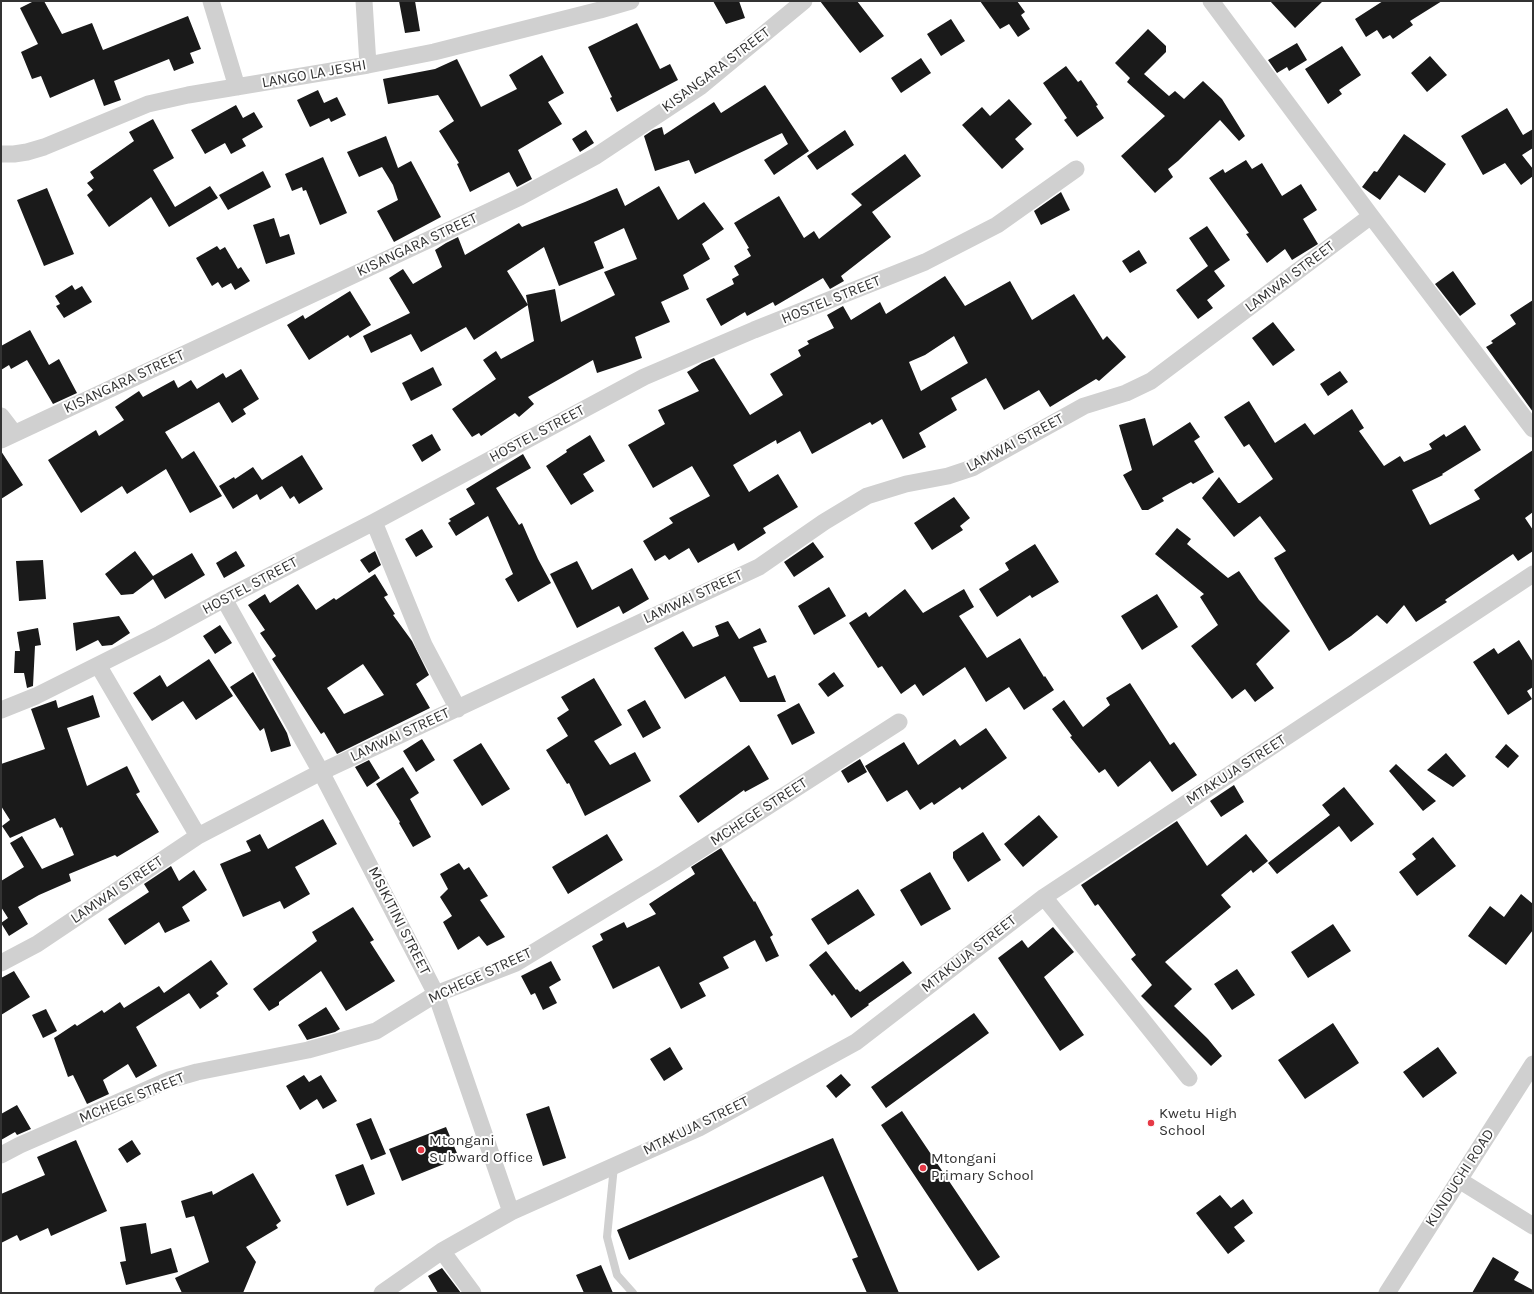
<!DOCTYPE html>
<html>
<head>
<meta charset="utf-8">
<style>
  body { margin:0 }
  #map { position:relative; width:1534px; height:1294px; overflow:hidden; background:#fff; font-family:Karla,sans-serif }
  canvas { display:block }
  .frame { position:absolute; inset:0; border:2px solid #333; pointer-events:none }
</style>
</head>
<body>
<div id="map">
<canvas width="1534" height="1294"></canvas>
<div class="frame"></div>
</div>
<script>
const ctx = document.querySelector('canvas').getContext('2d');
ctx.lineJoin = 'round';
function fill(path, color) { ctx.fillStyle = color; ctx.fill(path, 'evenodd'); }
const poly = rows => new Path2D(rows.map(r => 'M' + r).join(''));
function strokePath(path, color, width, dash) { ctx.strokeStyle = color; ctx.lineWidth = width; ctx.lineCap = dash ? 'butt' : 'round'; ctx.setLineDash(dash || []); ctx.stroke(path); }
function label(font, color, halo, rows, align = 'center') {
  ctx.font = font + ' Karla,sans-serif'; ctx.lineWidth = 4; ctx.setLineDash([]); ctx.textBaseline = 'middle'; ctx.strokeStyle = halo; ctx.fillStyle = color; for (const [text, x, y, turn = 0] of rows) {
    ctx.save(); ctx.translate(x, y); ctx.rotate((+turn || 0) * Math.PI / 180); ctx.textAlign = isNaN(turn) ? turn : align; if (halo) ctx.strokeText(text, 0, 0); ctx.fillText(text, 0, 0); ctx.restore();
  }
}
const building = poly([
  [34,1,44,1,62,34,92,23,103,50,188,16,201,49,190,53,194,63,174,71,169,59,114,81,121,100,104,106,94,79,50,98,41,76,32,79,21,52,38,44,20,8],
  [399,1,415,1,420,31,405,33],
  [713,1,739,1,745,18,726,24],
  [820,1,857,1,884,36,860,53],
  [980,1,1017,1,1025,12,1021,15,1030,29,1018,37,1009,24,1000,29],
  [1270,1,1323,1,1295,28],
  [1383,1,1442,1,1410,21,1413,25,1393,39,1390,35,1383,39,1377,30,1366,37,1355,19],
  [951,19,965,41,941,56,927,34],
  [637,23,660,69,670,64,678,80,617,112,610,98,612,97,588,47],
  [1148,29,1166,46,1166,52,1144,74,1169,96,1175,91,1184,99,1203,81,1222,99,1245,136,1239,141,1220,120,1178,161,1168,169,1173,177,1155,193,1121,156,1165,116,1127,82,1130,78,1115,63],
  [1297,43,1307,60,1289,71,1287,67,1277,73,1268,60],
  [1342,46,1361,75,1339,90,1342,94,1328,104,1305,69],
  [542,55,564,93,548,102,562,124,518,150,532,179,517,187,509,172,470,192,457,164,459,163,439,131,454,121,438,95,388,104,383,79,435,69,457,59,481,107,517,89,509,75],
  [1430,56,1447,75,1427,92,1411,73],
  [921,58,931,73,901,93,891,78],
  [1066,66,1078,82,1081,80,1098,105,1096,106,1104,118,1077,137,1064,120,1067,118,1043,83],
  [765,85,809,151,774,175,764,160,788,144,782,133,695,174,689,160,655,171,644,136,653,130,662,127,664,135,714,102,721,113],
  [318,90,324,103,337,97,346,115,331,122,329,118,310,127,297,100],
  [1009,99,1032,124,1015,139,1024,149,1002,169,962,125,982,107,990,116],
  [236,105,243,118,254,112,263,127,242,139,246,146,231,154,225,143,205,154,191,130],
  [1507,108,1523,135,1533,129,1533,148,1522,155,1533,169,1533,176,1521,185,1505,163,1483,175,1461,136],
  [153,119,174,158,153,170,175,207,210,186,218,198,169,227,151,197,109,227,87,195,93,190,87,183,94,178,90,172,134,141,129,132],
  [586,130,594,143,580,152,572,139],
  [845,130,854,145,817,170,807,156],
  [1404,134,1446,164,1425,193,1399,175,1380,200,1362,187,1374,171,1377,172],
  [386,136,398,168,411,161,441,217,394,242,377,211,398,200,393,185,382,167,359,177,347,152],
  [905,154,921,176,872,212,891,237,841,276,844,281,830,289,823,278,775,306,773,302,747,316,745,312,721,326,706,299,734,284,732,279,739,275,734,266,751,256,747,249,749,248,734,223,779,196,804,238,814,231,819,239,862,205,851,194],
  [323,157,347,213,320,225,306,190,303,191,302,187,292,191,285,174],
  [1246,160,1252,169,1262,163,1282,196,1301,184,1317,210,1303,219,1318,244,1292,260,1285,249,1267,263,1246,234,1249,233,1209,178,1223,169,1225,173],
  [263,171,271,187,228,210,219,195],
  [659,186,678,220,704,202,724,229,702,244,710,259,683,275,689,289,661,302,670,322,635,337,642,358,597,373,593,360,528,397,534,404,519,417,515,413,481,436,479,433,472,437,452,409,496,379,483,360,496,351,501,359,534,341,526,295,555,289,561,322,615,295,604,272,637,259,624,228,594,242,604,268,559,286,544,247,507,271,528,305,474,340,466,327,421,352,411,334,371,353,363,336,410,313,389,278,403,269,413,284,442,267,435,250,446,243,458,237,465,255,519,223,522,227,585,202,617,188,625,206],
  [47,188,74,254,44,266,17,200],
  [1061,192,1070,210,1041,225,1034,211],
  [274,218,280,237,289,234,295,254,266,264,253,225],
  [1207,226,1230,260,1214,271,1225,286,1207,300,1213,308,1198,319,1176,290,1208,266,1189,238],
  [217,246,220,250,225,247,238,269,241,267,250,281,235,290,231,283,222,288,218,282,212,286,196,258],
  [1139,250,1147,263,1130,273,1122,261],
  [1453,271,1476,304,1460,316,1435,284],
  [945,276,965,306,1010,281,1032,320,1074,294,1103,340,1107,336,1126,357,1099,381,1096,379,1050,407,1039,390,1004,410,986,378,951,398,957,410,919,433,926,447,903,459,882,419,872,425,870,422,812,454,800,431,777,444,776,440,733,465,749,492,778,474,798,507,763,528,766,533,738,551,734,543,698,563,689,548,669,560,665,555,655,561,643,541,673,523,669,518,710,496,692,466,653,488,628,445,665,424,658,410,699,391,687,372,702,363,714,358,750,415,783,395,770,374,801,356,798,350,809,344,807,341,834,328,827,315,843,306,851,320,880,302,886,314],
  [954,336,968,363,921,391,909,362,925,355],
  [72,285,75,290,82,286,92,302,64,318,56,306,60,304,55,296],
  [350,291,371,325,350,338,348,335,309,360,287,325,303,315,305,319],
  [1533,300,1533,412,1486,347,1493,343,1491,341,1516,324,1510,315],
  [1273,322,1295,350,1273,366,1252,338],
  [30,330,49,365,59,359,77,393,53,404,27,360,11,369,9,365,1,370,1,346],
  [433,367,442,385,411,401,402,383],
  [241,369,259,399,243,409,246,414,232,423,219,402,165,432,182,459,194,451,222,496,190,513,166,469,127,494,122,486,81,513,48,460,96,430,99,436,124,420,115,407,139,391,143,397,174,380,178,388,191,380,197,389,223,373,226,378],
  [1340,371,1348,382,1328,396,1320,384],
  [1249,401,1275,443,1305,423,1314,435,1352,409,1364,428,1359,431,1384,466,1400,456,1404,462,1432,449,1429,444,1444,434,1446,437,1465,425,1481,450,1442,474,1443,475,1412,490,1430,525,1480,499,1474,490,1533,450,1533,512,1525,518,1533,530,1533,551,1518,561,1513,554,1445,600,1447,602,1416,622,1404,605,1387,624,1377,615,1351,636,1329,651,1274,558,1286,551,1260,516,1234,537,1202,498,1219,477,1238,503,1240,503,1273,479,1249,444,1244,447,1224,417],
  [1145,418,1153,446,1190,422,1200,437,1194,441,1214,472,1193,484,1191,482,1162,498,1164,501,1148,510,1142,510,1123,475,1132,470,1119,425],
  [432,434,441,450,422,462,412,445],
  [590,435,605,461,583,474,594,491,571,505,546,466,567,452,566,450],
  [1,451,23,485,1,499],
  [523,454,531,468,496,488,519,525,522,523,538,559,551,583,518,602,505,579,513,574,488,516,456,536,448,523,451,521,449,519,475,504,466,489],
  [302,455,323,489,299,504,294,496,290,499,282,486,260,500,257,494,233,509,219,486,234,477,235,479,253,467,262,480],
  [954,497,970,518,960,526,963,530,932,550,914,523],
  [1177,528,1191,539,1187,544,1228,578,1239,571,1259,600,1290,631,1256,664,1274,688,1255,702,1245,689,1232,699,1191,646,1218,625,1200,597,1204,594,1155,554],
  [422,529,433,547,416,557,405,539],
  [813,542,824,557,794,577,784,562],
  [1035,544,1059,582,1032,598,1030,595,997,617,979,589,1009,570,1005,563],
  [135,551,153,576,192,553,205,575,165,599,153,579,133,594,121,595,105,574],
  [236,551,245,566,224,578,216,563],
  [375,551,381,565,369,573,360,560],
  [43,560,46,599,19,601,16,561],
  [577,561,592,590,632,568,649,599,623,614,619,606,577,628,550,574],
  [375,574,388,595,384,597,395,614,393,615,412,641,429,675,416,684,430,708,337,754,324,732,321,734,272,659,276,656,260,633,265,630,248,605,265,594,270,603,298,584,316,610,334,598,336,600],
  [363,664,384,695,344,714,327,688],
  [829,587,846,616,814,635,798,606],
  [905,589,923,613,964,589,974,607,959,616,987,658,1020,638,1044,677,1045,676,1054,690,1024,710,1009,687,986,702,965,667,923,696,915,684,901,694,882,666,878,668,849,623,866,612,869,617],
  [1157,594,1178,627,1142,650,1121,616],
  [119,616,130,633,112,645,102,646,98,640,76,651,73,623],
  [728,621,739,639,760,628,767,642,753,647,768,678,775,675,786,702,740,702,725,676,685,699,654,648,683,631,693,647,719,636,715,626],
  [220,625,232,643,215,654,203,636],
  [38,628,41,645,35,646,33,686,27,688,24,673,14,673,15,651,20,651,17,632],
  [1519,640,1533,662,1533,687,1527,691,1532,699,1508,715,1473,662,1494,648,1498,654],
  [209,659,233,696,196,720,183,701,152,721,133,693,160,675,167,687],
  [253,672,287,733,291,746,271,752,264,728,260,731,230,687],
  [834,672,844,686,828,697,818,684],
  [594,678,622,725,594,741,610,765,635,752,651,781,585,816,569,783,567,784,546,750,568,736,557,718,569,710,561,697],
  [1130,683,1170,745,1174,742,1197,775,1172,792,1150,761,1118,787,1105,769,1099,773,1070,737,1072,736,1052,709,1064,700,1083,727,1110,705,1106,698],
  [93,695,100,717,67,728,87,786,127,766,140,792,136,794,159,832,117,857,115,855,69,874,71,881,39,895,18,907,28,924,9,936,1,923,8,918,1,907,1,881,24,867,10,843,22,836,42,869,74,855,62,827,60,828,55,818,10,838,2,826,10,820,1,806,1,764,45,749,31,709,56,700,58,708],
  [645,700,661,728,643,738,627,710],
  [799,703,815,733,792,745,777,715],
  [986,728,1007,758,962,790,960,787,934,805,932,802,920,810,907,790,887,802,865,766,904,742,918,765,955,739,960,746],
  [422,739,435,760,416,772,403,751],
  [481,743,510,789,482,806,453,760],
  [1506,744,1519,756,1508,768,1495,757],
  [749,745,769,779,745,792,744,790,698,823,679,796],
  [1446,753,1466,776,1453,787,1427,770],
  [860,759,867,772,848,783,841,771],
  [369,760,380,778,367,787,355,767],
  [1396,764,1436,801,1423,811,1389,771],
  [403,767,419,793,410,799,431,837,413,847,399,823,400,822,376,784],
  [1234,785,1244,802,1221,817,1210,801],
  [1344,787,1374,824,1351,842,1339,826,1277,874,1268,863,1330,815,1322,805],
  [1039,815,1058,837,1023,867,1004,844],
  [323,819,337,844,295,867,310,894,284,909,280,901,243,917,220,864,251,851,246,841,260,834,268,849],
  [1177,821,1207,866,1246,834,1268,861,1253,873,1251,870,1221,895,1231,907,1165,962,1192,989,1174,1006,1208,1039,1222,1056,1211,1066,1141,996,1152,985,1131,959,1136,955,1098,904,1095,906,1081,885],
  [983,832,1001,860,968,882,953,858,953,852],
  [607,834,623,860,568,894,552,867],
  [1433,837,1456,866,1417,896,1399,872,1416,859,1412,854],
  [721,848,754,902,755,901,773,935,770,937,779,956,766,962,755,940,723,957,729,968,699,983,706,996,681,1009,659,966,613,989,592,946,603,940,600,934,624,922,627,928,656,914,649,904,695,874,691,867],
  [459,863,464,870,469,867,488,896,480,900,505,937,487,946,479,936,458,950,443,922,452,916,440,897,448,889,440,874],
  [171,866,179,881,194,870,207,890,182,907,190,921,165,933,159,922,125,945,108,919,149,892,144,884],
  [930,872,951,909,921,926,900,890],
  [858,889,875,915,828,945,811,919],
  [1521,894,1533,904,1533,930,1506,965,1468,936,1490,906,1504,917],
  [353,907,374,940,370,942,395,981,346,1011,321,971,279,1002,279,1005,269,1011,253,989,317,941,312,932],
  [1333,924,1351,951,1308,978,1291,952],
  [1053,927,1074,952,1044,977,1084,1035,1060,1051,998,958,1022,940,1028,948],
  [826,951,856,990,857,989,860,992,903,961,912,973,868,1004,869,1005,851,1018,834,994,832,996,809,965],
  [211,960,228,984,216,993,219,996,200,1009,189,993,136,1027,157,1066,136,1078,128,1064,103,1080,109,1094,87,1104,73,1075,68,1077,54,1038,75,1024,77,1026,102,1010,104,1013,120,1002,124,1008,159,986,164,993],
  [551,961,561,980,549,987,557,1003,543,1010,535,993,531,995,521,976],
  [1237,969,1255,995,1232,1010,1214,984],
  [14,971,30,997,1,1015,1,978],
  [326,1007,340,1029,335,1032,307,1040,298,1025],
  [46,1009,57,1031,43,1038,32,1015],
  [974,1013,989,1033,886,1108,871,1087],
  [1333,1023,1359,1063,1305,1099,1278,1060],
  [670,1047,683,1069,664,1081,650,1059],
  [1438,1047,1457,1073,1423,1098,1403,1072],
  [841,1074,851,1085,836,1098,826,1086],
  [304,1075,309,1082,321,1075,337,1101,323,1109,317,1099,300,1110,286,1086],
  [17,1105,31,1129,17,1135,15,1132,1,1140,1,1114],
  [549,1106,566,1158,543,1166,526,1114],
  [902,1111,1000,1257,978,1271,881,1125],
  [371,1118,386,1154,371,1160,356,1124],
  [446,1127,459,1158,402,1181,389,1149],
  [833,1138,899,1293,867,1293,852,1259,858,1257,823,1176,629,1260,617,1230],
  [76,1140,107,1211,51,1236,48,1228,20,1241,17,1235,1,1243,1,1194,45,1175,37,1157],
  [132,1140,141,1154,127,1163,118,1149],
  [363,1164,375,1194,347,1206,335,1175],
  [253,1173,281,1221,276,1225,278,1228,246,1247,256,1262,243,1293,182,1293,175,1278,209,1262,194,1216,186,1218,181,1201,212,1191,213,1195],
  [1220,1195,1231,1208,1243,1199,1253,1213,1234,1227,1245,1241,1228,1254,1196,1213],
  [146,1223,151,1254,171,1248,178,1272,126,1285,120,1262,126,1261,120,1227],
  [1493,1257,1519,1272,1514,1280,1533,1290,1533,1293,1472,1293],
  [601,1265,613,1293,584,1293,576,1275],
  [442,1268,461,1293,438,1293,428,1276]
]);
const service = poly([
  [614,1166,607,1237,617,1275,633,1293]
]);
const minor = poly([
  [211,1,237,87],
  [364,1,368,65],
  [1211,1,1371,216,1533,429],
  [1,154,14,154,27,152,44,147,148,104,188,95,368,65,434,52,600,10,631,1],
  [1,416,14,433],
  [1,440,520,197,596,156,700,87,804,1],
  [374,522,424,645,458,709],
  [224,599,321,772,436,994,511,1212],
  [98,665,198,836],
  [1,710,36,696,160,634,224,599,374,522,644,377,754,330,925,262,997,225,1076,169],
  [1044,897,1189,1078],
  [1,963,37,944,198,836,321,772,759,567,824,522,867,496,906,484,948,476,972,468,1084,406,1126,393,1151,381,1371,216],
  [1,1155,20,1145,169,1080,197,1072,308,1050,376,1031,436,994,516,963,664,873,899,722],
  [1459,1180,1533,1226],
  [442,1251,473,1293],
  [382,1293,442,1251,511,1212,699,1128,856,1042,1044,897,1533,574],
  [1387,1293,1533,1064]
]);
const markers = [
  [1151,1123,4,"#e63946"],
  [421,1150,4,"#e63946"],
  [923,1168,4,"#e63946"]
];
const streetNames = [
  ["KISANGARA STREET",716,70,-37],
  ["LANGO LA JESHI",314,74,-10],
  ["KISANGARA STREET",417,245,-25],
  ["LAMWAI STREET",1290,277,-37],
  ["HOSTEL STREET",831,300,-22],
  ["KISANGARA STREET",124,382,-25],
  ["HOSTEL STREET",537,434,-28],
  ["LAMWAI STREET",1015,443,-28],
  ["HOSTEL STREET",250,586,-28],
  ["LAMWAI STREET",693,597,-25],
  ["LAMWAI STREET",400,735,-25],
  ["MTAKUJA STREET",1236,770,-33],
  ["MCHEGE STREET",759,812,-33],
  ["LAMWAI STREET",117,890,-34],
  ["MSIKITINI STREET",399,921,63],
  ["MTAKUJA STREET",969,954,-38],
  ["MCHEGE STREET",480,976,-25],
  ["MCHEGE STREET",132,1098,-22],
  ["MTAKUJA STREET",696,1126,-26],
  ["KUNDUCHI ROAD",1460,1178,-57]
];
const poiNames = [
  ["Kwetu High",1159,1114],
  ["School",1159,1131],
  ["Mtongani",429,1141],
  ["Subward Office",429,1158],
  ["Mtongani",931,1159],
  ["Primary School",931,1176]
];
fill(building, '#1a1a1a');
strokePath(service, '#d0d0d0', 8);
strokePath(minor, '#d0d0d0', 17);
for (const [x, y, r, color] of markers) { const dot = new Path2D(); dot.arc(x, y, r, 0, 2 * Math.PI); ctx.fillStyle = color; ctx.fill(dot); strokePath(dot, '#fff', 1.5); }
label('15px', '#333', '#fff', streetNames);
label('15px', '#333', '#fff', poiNames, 'left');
</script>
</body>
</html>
